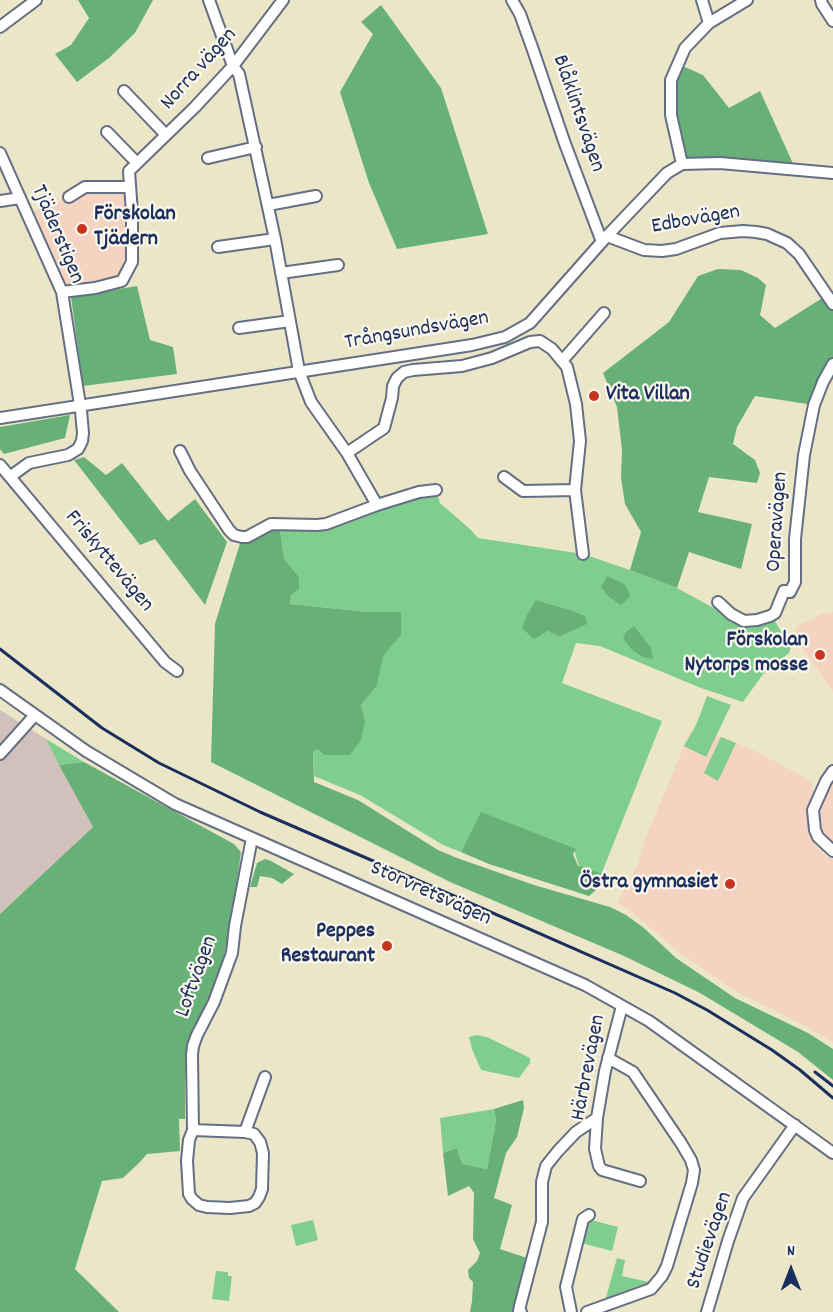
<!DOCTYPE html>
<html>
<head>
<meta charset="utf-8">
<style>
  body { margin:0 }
  #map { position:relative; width:833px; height:1312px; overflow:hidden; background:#ece6c9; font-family:Dekko,sans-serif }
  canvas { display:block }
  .north { position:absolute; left:761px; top:1240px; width:60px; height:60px; -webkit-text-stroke:4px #fbf7ec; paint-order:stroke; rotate:0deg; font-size:16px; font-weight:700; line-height:24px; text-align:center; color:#1b2f5e }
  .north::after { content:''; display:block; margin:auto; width:21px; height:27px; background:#1b2f5e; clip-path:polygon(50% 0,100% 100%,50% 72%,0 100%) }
</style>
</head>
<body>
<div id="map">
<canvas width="833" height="1312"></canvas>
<div class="north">N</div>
</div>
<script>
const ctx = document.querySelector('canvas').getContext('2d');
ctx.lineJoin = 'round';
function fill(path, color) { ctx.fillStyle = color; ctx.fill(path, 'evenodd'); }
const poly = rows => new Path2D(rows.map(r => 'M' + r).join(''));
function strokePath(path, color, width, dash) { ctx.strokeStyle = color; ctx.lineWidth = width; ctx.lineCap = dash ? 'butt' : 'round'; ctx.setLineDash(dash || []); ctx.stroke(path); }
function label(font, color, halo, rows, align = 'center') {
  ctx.font = font + ' Dekko,sans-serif'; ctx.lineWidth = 4.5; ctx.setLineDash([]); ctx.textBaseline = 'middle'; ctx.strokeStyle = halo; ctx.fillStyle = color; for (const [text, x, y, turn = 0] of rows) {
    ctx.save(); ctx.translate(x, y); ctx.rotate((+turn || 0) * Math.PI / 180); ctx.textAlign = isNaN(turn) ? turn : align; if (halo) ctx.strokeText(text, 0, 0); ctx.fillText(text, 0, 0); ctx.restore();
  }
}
const built = poly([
  [85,187,130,187,132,262,122,281,62,292,27,214,69,197],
  [833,612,833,692,795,637,797,626,822,614],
  [694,731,721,737,757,752,812,781,813,793,807,812,810,832,816,846,826,856,833,858,833,1043,811,1029,737,992,680,953,628,909,617,903,638,865,645,839,690,732],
  [833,771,833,851,818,837,817,800]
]);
const industrial = poly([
  [0,710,46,739,93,827,0,914]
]);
const green = poly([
  [436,490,440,503,471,530,478,538,583,554,630,570,677,588,741,623,773,616,778,627,792,644,789,653,763,674,743,702,701,688,600,646,576,643,562,683,662,721,601,875,579,867,574,849,481,813,461,852,443,845,360,795,314,776,313,752,365,720,361,705,377,686,382,656,401,635,401,612,368,612,290,604,291,595,299,577,284,558,279,524,317,525],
  [536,600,569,610,586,624,559,637,548,631],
  [707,696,731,705,706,757,684,746,696,725],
  [721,737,736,743,718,781,704,773],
  [46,739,84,762,59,765],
  [477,1035,487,1037,530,1058,530,1063,519,1078,481,1070,472,1049,469,1037],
  [494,1109,496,1121,487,1169,462,1164,457,1148,443,1153,440,1118],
  [587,1219,618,1227,612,1251,581,1243],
  [313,1220,318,1240,296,1246,291,1225],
  [617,1258,625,1260,622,1276,649,1282,639,1290,605,1301],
  [216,1271,228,1272,228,1276,232,1276,229,1301,212,1299]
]);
const forest = poly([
  [78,0,153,0,135,33,109,58,77,82,55,54,71,45,89,18],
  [381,5,441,88,488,234,397,249,369,183,340,92,373,34,361,22],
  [678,64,703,75,729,108,760,91,796,170,682,164,671,115],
  [718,269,741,270,758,278,766,285,760,315,775,328,827,295,833,304,833,364,814,405,755,396,737,427,733,444,755,460,760,473,757,483,709,477,698,512,752,524,741,569,689,552,677,588,630,570,641,532,625,504,621,478,622,450,617,407,603,373,669,322,698,276],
  [137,286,150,340,173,347,177,374,83,386,71,297],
  [70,415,65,438,4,454,0,449,0,427],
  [84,457,106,475,122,463,168,521,195,499,227,542,205,605,155,539,140,545,74,460],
  [279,524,284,558,299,577,299,589,291,595,290,604,368,612,401,612,401,635,383,656,377,686,361,705,365,720,361,740,350,755,325,755,318,749,313,752,314,782,358,800,438,850,457,858,534,885,610,907,626,915,644,928,676,958,735,998,808,1033,833,1049,833,1080,798,1052,700,993,624,956,450,882,211,762,215,624,242,537],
  [607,576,624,584,628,590,630,597,621,605,609,597,601,587],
  [536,600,570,610,585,616,587,624,559,637,548,631,534,639,522,628,527,615],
  [634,626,651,648,653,659,643,657,632,650,623,638,626,632],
  [84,762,234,844,241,852,231,925,219,977,203,1013,188,1040,185,1083,185,1119,179,1119,180,1151,147,1154,140,1162,123,1178,102,1181,75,1269,119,1312,0,1312,0,914,93,827,59,765],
  [481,812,576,849,573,854,578,866,603,874,610,878,589,896,489,864,461,852],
  [265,859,271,861,294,874,282,884,272,878,260,876,257,887,250,887,257,863],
  [523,1100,524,1108,517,1137,506,1153,494,1198,512,1205,500,1249,530,1259,513,1312,470,1312,472,1301,473,1282,469,1278,468,1270,477,1261,480,1253,473,1239,474,1193,469,1186,448,1196,443,1153,457,1148,462,1164,487,1169,496,1121,494,1109]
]);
const street = poly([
  [512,0,520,14,533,50,564,141,602,242],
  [702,0,709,23],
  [821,0,822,4,833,21],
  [0,27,36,0],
  [124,91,166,135],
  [107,132,137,163],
  [0,153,62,292,81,411,83,433,82,441,78,449,68,455,29,463,11,476],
  [208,158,256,147],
  [682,164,671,115,671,80,685,48,709,23,747,0],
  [69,197,85,187,130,187],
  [0,201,20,198],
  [268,205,316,196],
  [607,236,644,250,662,251,676,249,720,233,743,231,756,232,767,234,787,243,799,254,833,304],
  [218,247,275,239],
  [281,273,338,265],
  [62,292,95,288,122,281,132,262,132,213,129,171,195,107,233,66,283,0],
  [239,328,290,321],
  [0,418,472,345,505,337,530,323,607,236,667,173,682,164,720,163,833,173],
  [180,451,190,471,229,530,234,535,242,537,247,537,271,524,317,525,326,524,377,505,347,453,311,402,299,371,275,239,239,74,233,66,209,0],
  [347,453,384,428,392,398,393,386,397,378,404,372,413,370,462,366,492,358,530,342,540,341,552,349,562,361,604,313],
  [0,465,165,662,177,671],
  [504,477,523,491,575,490,580,441,576,404,567,367,562,361],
  [575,490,583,554],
  [377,505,419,492,436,490],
  [718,602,731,614,744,621,757,620,770,616,775,613,784,591,790,592,795,582,795,539,804,455,814,405,823,382,833,364],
  [0,690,86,751,175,804,585,985,649,1021,833,1153],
  [0,754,35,715],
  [833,771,826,781,813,810,815,830,818,837,833,851],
  [252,838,235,926,232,953,214,1002,197,1035,193,1046,192,1055,193,1130,245,1132,265,1077],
  [622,1006,605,1071,597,1118,595,1149,599,1166,602,1170,640,1181],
  [193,1130,189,1140,187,1161,189,1194,192,1199,199,1205,207,1207,230,1208,249,1206,255,1203,259,1197,262,1189,263,1153,260,1142,254,1134,245,1132],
  [521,1312,519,1311,520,1306,542,1222,542,1182,546,1166,558,1151,576,1132,597,1118],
  [571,1312,566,1287,583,1219,589,1215],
  [587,1312,651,1289,662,1276,667,1266,692,1183,694,1170,691,1160,681,1143,633,1072,608,1058],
  [707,1312,728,1241,743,1198,795,1125]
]);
const rail = poly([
  [0,649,102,728,159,763,260,812,461,899,675,993,707,1010,772,1050,800,1070,833,1098],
  [815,1072,833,1086]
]);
const markers = [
  [82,229,6,"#c8321e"],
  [594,396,6,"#c8321e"],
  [820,655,6,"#c8321e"],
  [730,884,6,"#c8321e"],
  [387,946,6,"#c8321e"]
];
const streetNames = [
  ["Norra vägen",200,70,-48],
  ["Blåklintsvägen",577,114,71],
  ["Edbovägen",696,221,-10],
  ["Tjäderstigen",56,235,67],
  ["Trångsundsvägen",417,332,-10],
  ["Operavägen",779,522,-86],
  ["Friskyttevägen",108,562,50],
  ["Storvretsvägen",430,895,24],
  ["Loftvägen",198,977,-70],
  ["Härbrevägen",590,1068,-79],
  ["Studievägen",711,1241,-71]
];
const poiNames = [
  ["Förskolan",94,216,"left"],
  ["Tjädern",94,241,"left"],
  ["Vita Villan",606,396,"left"],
  ["Förskolan",808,642],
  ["Nytorps mosse",808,667],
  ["Östra gymnasiet",718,884],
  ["Peppes",375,933],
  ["Restaurant",375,958]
];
fill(built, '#f5d3c1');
fill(industrial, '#d1c0bc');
fill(green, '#7fce8e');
fill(forest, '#67b179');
strokePath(street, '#646f83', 14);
strokePath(street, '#fff', 10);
strokePath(rail, '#1b2f5e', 3);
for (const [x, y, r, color] of markers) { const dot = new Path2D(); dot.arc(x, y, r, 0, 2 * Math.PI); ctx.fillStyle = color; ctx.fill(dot); strokePath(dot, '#fbf7ec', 2); }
label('22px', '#1b2f5e', '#fbf7ec', streetNames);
label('bold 22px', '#1b2f5e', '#fbf7ec', poiNames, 'right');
</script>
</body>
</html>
